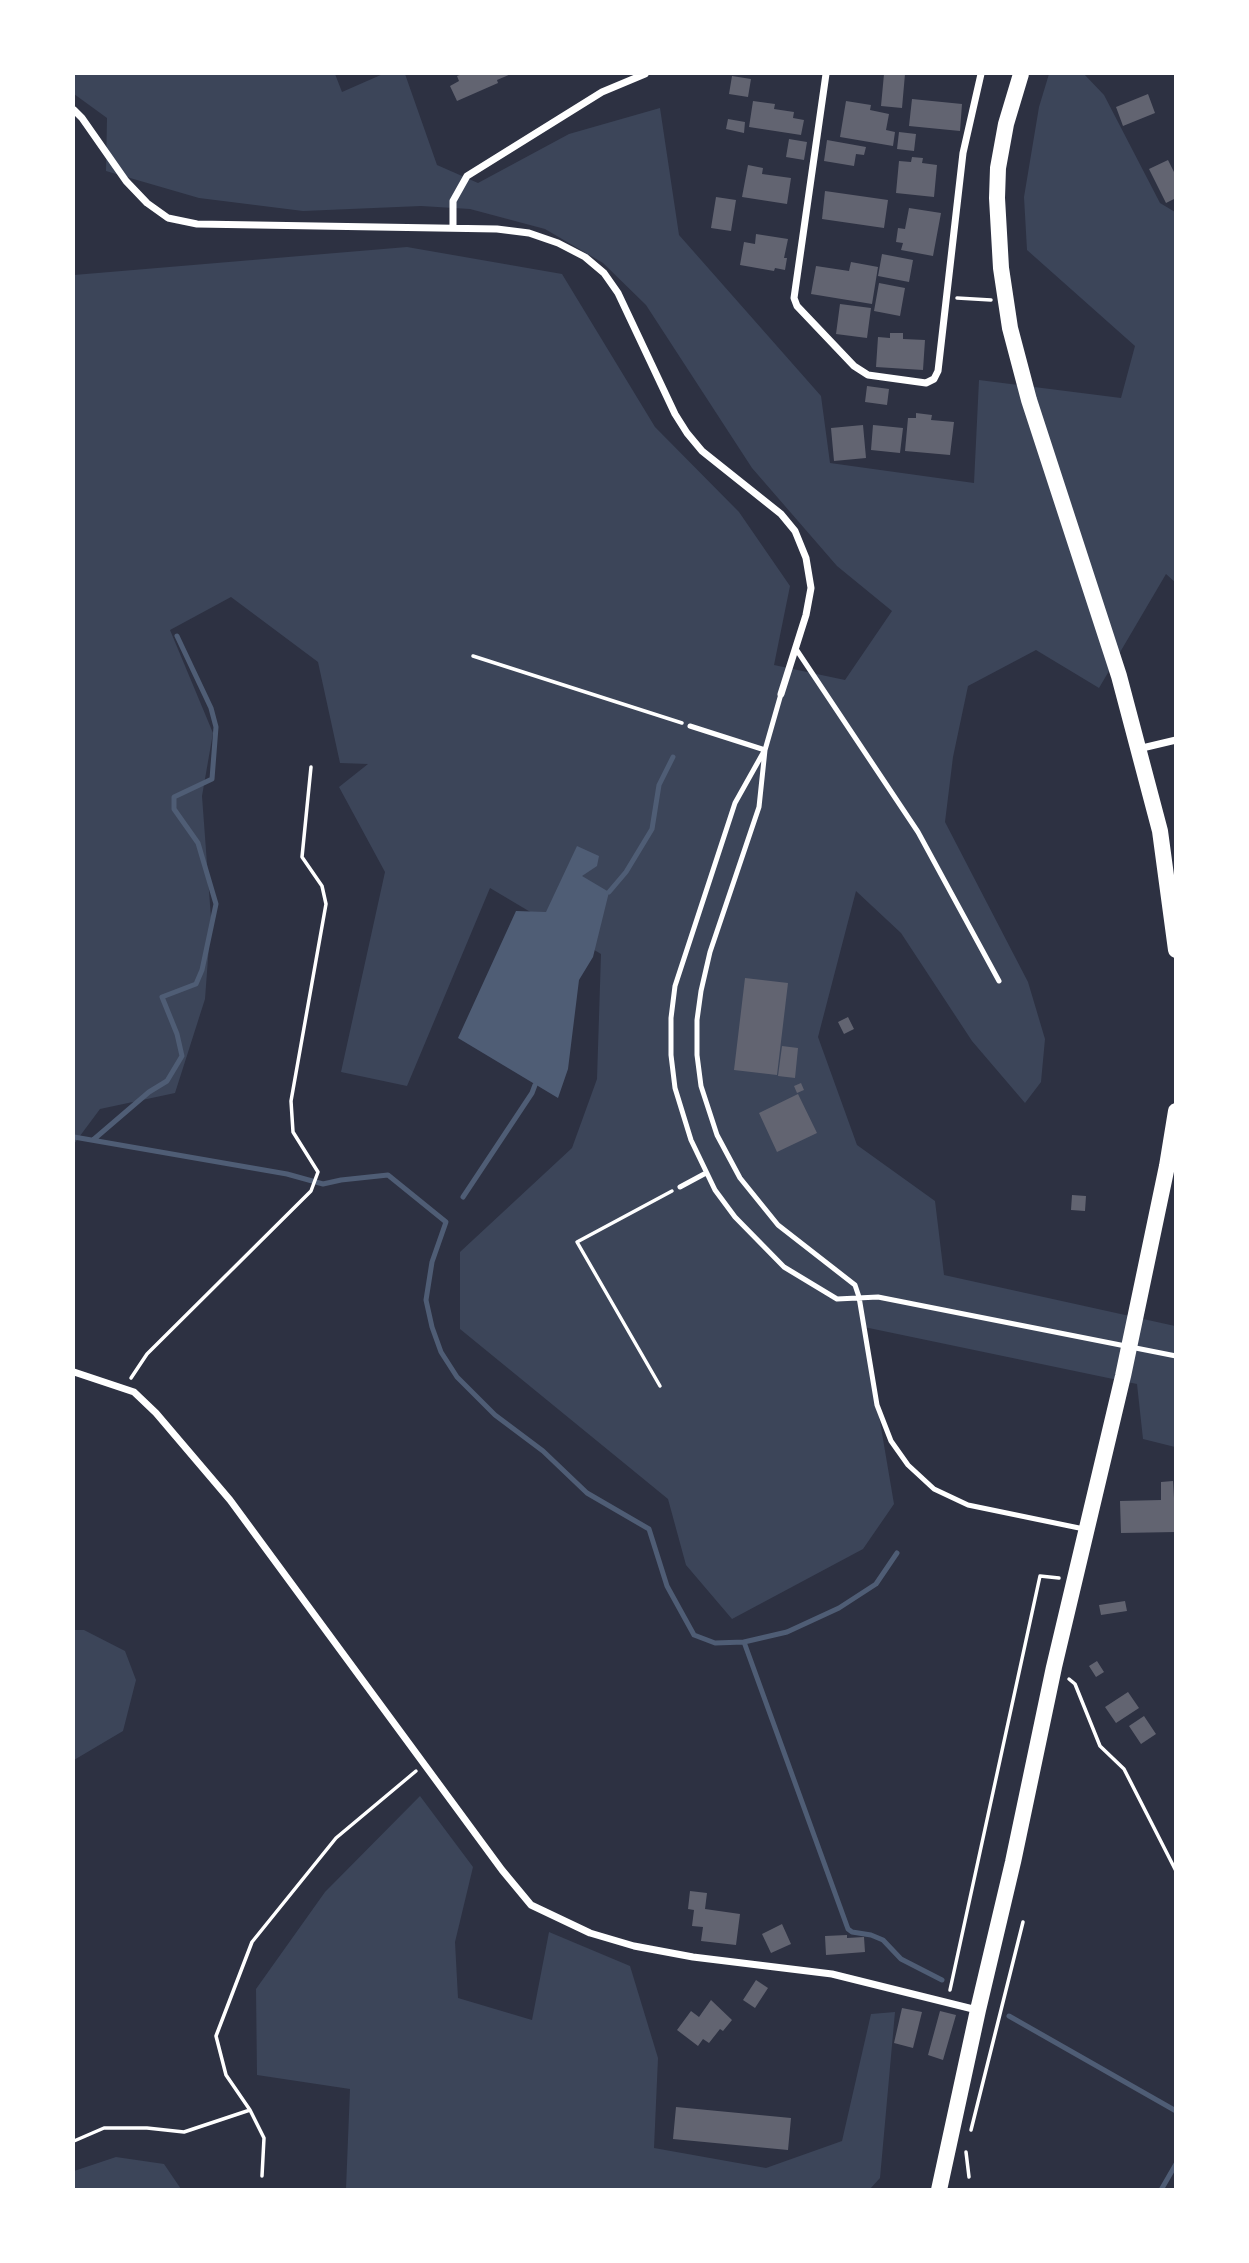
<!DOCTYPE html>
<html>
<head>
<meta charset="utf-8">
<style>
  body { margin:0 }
  #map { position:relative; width:1249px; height:2263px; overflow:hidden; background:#2d3142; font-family:Lora,serif }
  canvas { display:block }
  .frame { position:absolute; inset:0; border:75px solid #fff; pointer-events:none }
</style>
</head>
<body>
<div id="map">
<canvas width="1249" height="2263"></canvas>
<div class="frame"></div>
</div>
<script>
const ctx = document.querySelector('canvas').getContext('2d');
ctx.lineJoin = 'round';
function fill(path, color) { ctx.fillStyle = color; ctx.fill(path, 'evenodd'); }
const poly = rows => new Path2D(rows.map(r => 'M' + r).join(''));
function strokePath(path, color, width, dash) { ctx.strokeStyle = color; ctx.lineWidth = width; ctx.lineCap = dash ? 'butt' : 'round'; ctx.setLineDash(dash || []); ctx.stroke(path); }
const green = poly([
  [74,74,335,74,342,92,383,74,405,74,437,165,478,183,569,134,660,108,679,235,821,396,830,463,974,483,979,380,1121,398,1135,346,1027,250,1024,197,1039,107,1049,74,1084,74,1104,95,1160,203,1175,212,1176,583,1166,574,1099,688,1036,650,968,686,953,757,945,822,1028,982,1045,1039,1041,1082,1025,1103,972,1041,901,933,856,891,818,1037,857,1145,935,1201,944,1275,1175,1326,1175,1447,1143,1439,1137,1384,864,1327,894,1504,863,1549,732,1619,686,1565,668,1499,460,1329,460,1252,572,1148,597,1079,601,954,490,888,407,1086,341,1072,385,872,339,787,368,764,340,763,318,662,231,597,170,630,213,733,202,796,211,918,205,999,175,1093,100,1109,74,1144,74,275,407,247,562,274,655,427,739,512,790,586,774,665,845,680,892,611,837,566,752,468,646,305,603,263,545,229,470,209,421,206,303,211,199,198,106,171,107,118,74,94],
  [74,1630,84,1630,125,1651,136,1680,123,1731,74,1760],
  [420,1796,473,1867,455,1942,458,1998,532,2020,549,1932,630,1966,658,2058,654,2148,766,2168,842,2141,871,2014,895,2012,880,2178,870,2189,346,2189,350,2089,257,2075,256,1989,325,1892],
  [116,2157,164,2164,181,2189,74,2189,74,2171]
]);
const water = poly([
  [577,846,599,856,597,866,582,876,609,892,593,957,579,980,568,1069,558,1098,458,1038,516,911,546,912]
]);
const stream = poly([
  [609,892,626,872,652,829,659,785,673,757],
  [74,1137,287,1174,323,1184,341,1180,388,1175,446,1222,432,1262,426,1300,432,1327,441,1352,457,1377,495,1415,543,1451,587,1493,649,1529,667,1586,694,1635,715,1643,744,1642,848,1929,852,1932,871,1935,883,1940,901,1959,942,1980],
  [93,1140,149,1092,167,1081,182,1056,177,1034,162,997,196,984,202,970,216,904,198,843,174,809,174,797,212,779,216,727,211,708,177,636],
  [463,1197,532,1093,535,1085],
  [744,1642,787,1632,839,1608,876,1584,897,1553],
  [1009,2016,1176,2111],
  [1161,2190,1176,2164]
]);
const building = poly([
  [462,74,511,74,497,80,498,83,457,101,450,86,459,81,457,76],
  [884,74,905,74,902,108,881,106],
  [732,76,751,79,748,97,729,94],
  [1148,94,1155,113,1123,126,1116,107],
  [912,99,962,104,960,131,909,126],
  [753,101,775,104,774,109,794,112,793,118,804,120,801,135,749,127],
  [846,101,871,105,870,110,889,114,886,130,895,132,893,146,840,137],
  [728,119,745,122,744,133,726,129],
  [899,132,916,134,914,151,897,149],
  [789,139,807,142,804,160,786,157],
  [827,140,866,147,864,155,856,154,854,166,824,161],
  [912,157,923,158,922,163,937,165,934,197,896,193,899,161,911,162],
  [1168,160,1176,176,1176,198,1166,203,1149,169],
  [748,165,763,168,762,174,791,178,787,204,742,197],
  [825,191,888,200,884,228,822,219],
  [716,197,736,200,731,231,711,228],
  [909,208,941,213,933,256,901,250,903,243,896,242,898,228,905,229],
  [756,234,788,239,784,258,787,258,785,270,775,268,774,271,740,265,744,242,755,244],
  [882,254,913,260,909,282,878,276],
  [851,262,878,267,872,304,811,294,816,266,849,271],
  [879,283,905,288,900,316,874,311],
  [840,304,871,308,867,338,836,334],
  [890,333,903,333,903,339,925,340,923,370,876,367,878,337,890,338],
  [867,386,889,389,887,405,865,402],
  [916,413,932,415,931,420,954,422,950,455,905,451,908,418,916,418],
  [863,425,866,458,834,461,831,428],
  [873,425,903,428,900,453,871,450],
  [745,978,788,983,777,1075,734,1070],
  [848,1017,854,1029,844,1034,838,1022],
  [782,1046,798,1048,795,1078,778,1076],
  [801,1083,804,1090,797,1093,794,1086],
  [798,1094,817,1133,777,1152,759,1113],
  [1072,1195,1086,1196,1085,1211,1071,1210],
  [1173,1481,1176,1532,1121,1533,1120,1501,1161,1500,1161,1482],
  [1125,1601,1127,1611,1101,1615,1099,1605],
  [1097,1661,1104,1672,1096,1677,1089,1666],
  [1128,1692,1139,1708,1116,1723,1105,1707],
  [1144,1716,1156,1734,1141,1744,1129,1726],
  [690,1891,707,1893,705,1909,740,1914,736,1945,701,1941,703,1927,692,1926,694,1910,688,1909],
  [782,1924,791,1944,771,1953,762,1934],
  [847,1935,847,1938,864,1937,865,1952,826,1955,825,1936],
  [756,1980,768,1988,755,2008,743,2000],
  [711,2000,732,2020,723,2031,720,2029,709,2043,703,2039,698,2046,677,2030,691,2011,699,2017],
  [902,2008,922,2012,913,2048,894,2043],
  [940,2011,956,2015,943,2060,928,2055],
  [676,2107,791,2118,788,2150,673,2139]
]);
const path = poly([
  [957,298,991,300],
  [473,656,682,723],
  [131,1378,147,1354,311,1191,318,1172,293,1132,291,1101,326,904,322,886,302,857,311,767],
  [660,1386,577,1242,672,1191],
  [1069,1679,1075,1684,1100,1746,1124,1769,1176,1871],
  [950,1990,1040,1576,1059,1578],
  [250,2110,264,2138,262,2176],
  [971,2130,1023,1922],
  [74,2141,104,2128,147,2128,184,2132,250,2110,226,2075,216,2036,252,1942,336,1838,416,1771],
  [966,2152,969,2177]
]);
const service = poly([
  [796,649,918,832,999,981],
  [781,694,765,750,759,807,710,952,701,991,697,1020,697,1055,701,1086,717,1135,740,1178,778,1225,855,1285,859,1297,877,1405,891,1441,908,1465,934,1489,968,1505,1084,1529],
  [690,726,765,750],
  [763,753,735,803,675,986,671,1018,671,1055,675,1088,691,1140,715,1190,735,1217,784,1267,837,1299,878,1297,1176,1356],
  [680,1187,706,1173]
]);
const minor = poly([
  [826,74,794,298,797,306,854,366,868,375,926,383,934,379,938,371,963,153,981,74],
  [74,110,82,118,126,181,147,203,168,218,197,224,497,229,529,233,558,243,585,257,604,273,618,293,675,414,687,433,702,451,781,514,795,531,806,558,811,588,806,615,781,694],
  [453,228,453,201,467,176,602,92,645,74],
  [1138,749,1176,740],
  [74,1372,134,1392,156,1413,230,1500,502,1870,531,1905,590,1933,634,1946,693,1957,832,1974,977,2010]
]);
const primary = poly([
  [1021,74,1006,124,998,168,997,198,1001,268,1010,328,1029,400,1119,676,1160,831,1176,950],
  [939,2190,978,2010,1013,1862,1054,1667,1123,1376,1167,1166,1176,1111]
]);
fill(green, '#3c4559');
fill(water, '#4f5d75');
strokePath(stream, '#4f5d75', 5);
fill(building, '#626471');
strokePath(path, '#fff', 3.5);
strokePath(service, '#fff', 5);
strokePath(minor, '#fff', 7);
strokePath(primary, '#fff', 16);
</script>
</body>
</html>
